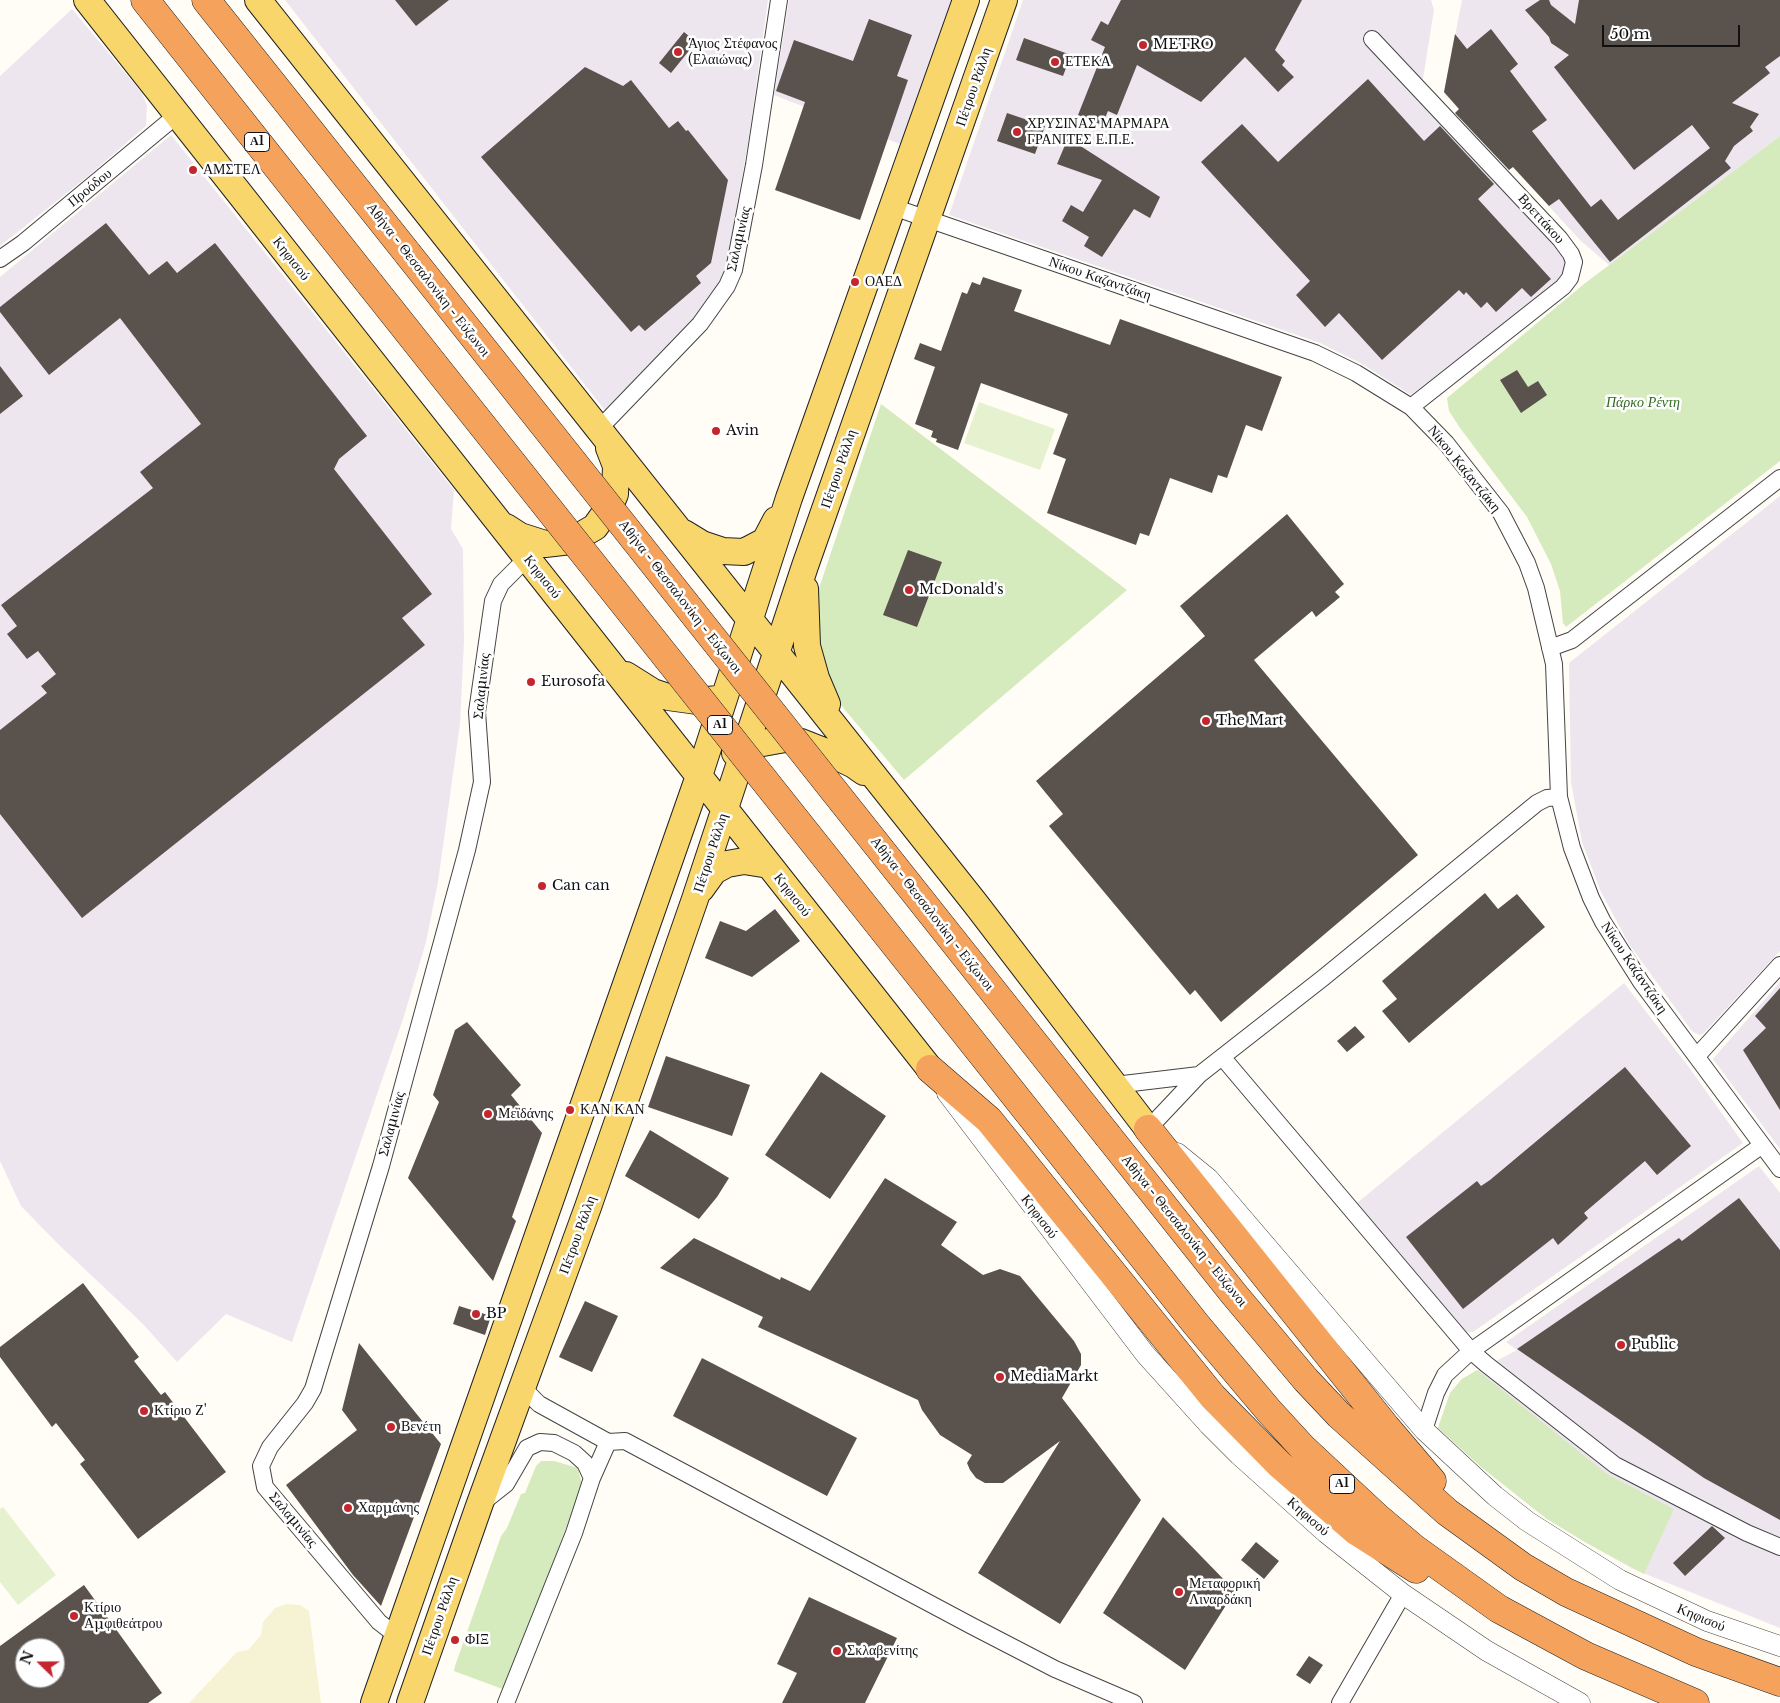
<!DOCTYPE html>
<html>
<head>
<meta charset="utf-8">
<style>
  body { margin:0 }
  #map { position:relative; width:1780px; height:1703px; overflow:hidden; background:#fffdf5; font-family:"Libre Baskerville",serif }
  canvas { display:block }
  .north { position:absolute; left:15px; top:1638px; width:50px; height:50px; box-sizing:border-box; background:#fff; border:1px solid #a0a0a0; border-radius:50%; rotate:292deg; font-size:14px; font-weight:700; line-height:20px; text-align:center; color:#111 }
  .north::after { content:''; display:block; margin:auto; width:18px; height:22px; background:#c4262e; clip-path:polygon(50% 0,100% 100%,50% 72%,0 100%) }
  .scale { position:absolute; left:1602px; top:25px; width:138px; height:22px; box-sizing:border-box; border:2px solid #111; border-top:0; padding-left:6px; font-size:15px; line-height:18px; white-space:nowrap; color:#111; -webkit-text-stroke:4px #fff; paint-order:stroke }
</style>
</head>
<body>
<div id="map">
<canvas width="1780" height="1703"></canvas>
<div class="north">N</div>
<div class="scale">50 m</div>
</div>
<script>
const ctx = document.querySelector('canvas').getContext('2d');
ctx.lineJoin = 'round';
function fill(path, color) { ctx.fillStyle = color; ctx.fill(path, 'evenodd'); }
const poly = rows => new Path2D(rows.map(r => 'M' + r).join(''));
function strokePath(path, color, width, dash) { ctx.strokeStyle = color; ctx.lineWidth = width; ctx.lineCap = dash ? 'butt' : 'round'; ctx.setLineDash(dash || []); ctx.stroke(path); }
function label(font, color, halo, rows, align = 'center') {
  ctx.font = font + ' "Libre Baskerville",serif'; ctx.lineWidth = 5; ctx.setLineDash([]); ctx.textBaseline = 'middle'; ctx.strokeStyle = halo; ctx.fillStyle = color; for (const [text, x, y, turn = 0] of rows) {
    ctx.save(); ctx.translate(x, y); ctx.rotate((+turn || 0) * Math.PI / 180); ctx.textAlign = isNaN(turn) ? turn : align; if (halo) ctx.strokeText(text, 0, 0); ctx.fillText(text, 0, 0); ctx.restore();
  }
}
const industrial = poly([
  [285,0,768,0,749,137,724,278,697,317,607,413],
  [789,0,952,0,902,145,774,95],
  [1023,0,1431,0,1434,10,1422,85,1564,251,1567,260,1561,279,1411,395,1362,364,1320,343,949,215],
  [1462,0,1780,0,1780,136,1609,265,1581,241,1444,93],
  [72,9,142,93,147,106,146,126,87,177,0,246,0,76],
  [171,135,454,490,451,529,463,549,464,641,460,724,438,882,426,942,404,1016,292,1342,226,1314,177,1362,142,1323,59,1245,21,1206,0,1161,0,277],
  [1780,496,1780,951,1703,1034,1699,1035,1692,1031,1629,944,1601,892,1582,842,1571,782,1569,663],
  [1780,982,1780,1149,1713,1059],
  [1624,983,1688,1066,1743,1143,1473,1332,1464,1332,1357,1203],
  [1759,1166,1780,1193,1780,1628,1633,1569,1585,1542,1547,1519,1520,1498,1438,1428,1450,1393,1462,1379,1517,1350,1506,1342]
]);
const farmland = poly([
  [287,1604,300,1605,309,1611,321,1703,189,1703,237,1652,248,1650,261,1635,263,1622,275,1608]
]);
const green = poly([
  [1780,136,1780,461,1566,627,1563,623,1560,591,1551,564,1527,517,1460,428,1449,411,1447,398,1584,284],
  [881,404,1127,590,904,780,840,704,823,665,814,603],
  [1477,1370,1607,1474,1674,1509,1644,1574,1585,1542,1547,1519,1481,1467,1438,1428,1450,1393,1462,1379],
  [541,1461,554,1461,578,1468,582,1485,505,1690,454,1671,455,1666,501,1536,507,1528,521,1494,525,1493,536,1466]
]);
const pitch = poly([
  [979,402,1055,429,1040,470,964,443],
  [3,1507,56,1575,18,1605,0,1582,0,1509]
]);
const building = poly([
  [395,0,449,0,416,26],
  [1121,0,1302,0,1275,50,1285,61,1282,65,1294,77,1278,92,1245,57,1201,102,1137,65,1117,115,1108,111,1102,125,1078,115,1105,47,1091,40,1101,21,1108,25],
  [1540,0,1549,0,1551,5,1575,24,1579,0,1780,0,1780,56,1765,67,1770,73,1732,103,1759,114,1750,127,1753,131,1734,146,1725,161,1731,168,1610,262,1559,199,1549,206,1513,167,1509,170,1455,113,1459,109,1444,92,1455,34,1467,49,1491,29,1518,64,1510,71,1547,120,1532,131,1591,207,1601,199,1618,220,1710,148,1692,125,1634,170,1554,67,1569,55,1551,43,1549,37,1525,10],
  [869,19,912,35,897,76,908,80,860,220,775,190,805,102,776,91,794,40,853,61],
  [684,32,696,42,671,73,659,63],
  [1024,38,1071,55,1063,76,1016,60],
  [585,67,623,86,631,80,669,128,678,121,686,131,688,130,728,180,711,263,696,276,701,283,645,331,639,325,631,332,481,157],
  [1368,79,1424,141,1440,126,1494,184,1478,199,1551,279,1531,297,1522,288,1496,312,1487,302,1481,308,1466,292,1464,295,1459,290,1382,360,1339,313,1325,327,1296,295,1310,281,1201,162,1242,124,1278,162],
  [1007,113,1045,126,1035,154,997,141],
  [1068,138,1160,197,1150,218,1134,209,1102,257,1084,246,1089,237,1062,221,1071,205,1083,212,1102,180,1057,164],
  [106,223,149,275,167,261,177,273,215,243,367,436,339,459,334,469,432,594,402,618,425,645,82,918,0,814,0,730,47,693,41,686,56,674,38,651,27,659,7,634,17,626,1,605,153,488,140,472,201,424,120,318,49,375,0,312,0,307],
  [983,277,1022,290,1014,311,1110,345,1120,319,1282,377,1262,431,1246,425,1227,478,1218,475,1212,493,1170,478,1149,536,1140,533,1136,545,1047,513,1066,459,1053,454,1068,414,981,383,958,450,936,442,937,439,931,437,933,431,915,424,935,367,914,359,920,343,941,351,962,292,967,294,972,282,980,285],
  [0,366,23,396,0,414],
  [1517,370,1528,387,1538,381,1547,395,1521,413,1500,380],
  [1287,514,1344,584,1335,592,1340,597,1316,617,1312,611,1254,660,1418,855,1221,1022,1195,990,1190,995,1049,826,1063,814,1036,781,1205,636,1180,606],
  [908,550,942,562,917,627,883,615],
  [1485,893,1498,909,1517,894,1545,927,1409,1043,1382,1011,1397,999,1382,981],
  [775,909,800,941,752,977,705,958,720,921,746,931],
  [1780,988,1780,1110,1743,1050,1766,1028,1755,1016],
  [467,1022,521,1085,511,1095,542,1133,512,1217,516,1221,493,1281,408,1178,439,1102,433,1095,455,1030],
  [1355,1026,1365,1037,1347,1052,1337,1041],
  [666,1056,750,1085,732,1136,648,1107],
  [1625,1067,1691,1146,1657,1175,1645,1161,1584,1213,1588,1218,1558,1245,1553,1238,1463,1309,1406,1237,1477,1181,1481,1186,1490,1180],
  [821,1072,886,1116,830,1199,765,1155],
  [650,1130,729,1178,717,1197,699,1219,625,1176],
  [885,1178,957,1222,941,1245,983,1275,1000,1269,1020,1276,1074,1341,1081,1354,1081,1365,1062,1398,1141,1500,1060,1624,978,1573,1060,1441,1003,1483,985,1483,976,1478,970,1470,967,1463,972,1455,940,1435,922,1410,918,1400,758,1327,763,1317,660,1268,694,1238,780,1280,781,1277,810,1291],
  [1739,1198,1780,1250,1780,1520,1704,1478,1517,1349,1679,1238,1682,1241],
  [83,1283,139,1357,134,1361,161,1395,165,1392,226,1472,138,1539,80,1464,85,1460,56,1423,52,1427,0,1357,0,1347],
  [585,1301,618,1316,592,1372,559,1357],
  [459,1306,491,1316,485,1335,453,1324],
  [359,1343,441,1444,381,1606,353,1575,286,1485,357,1430,342,1410],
  [702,1358,857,1438,827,1496,673,1416],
  [1163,1517,1235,1591,1185,1670,1103,1613],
  [1712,1526,1725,1538,1685,1576,1673,1563],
  [1256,1542,1279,1561,1264,1579,1241,1560],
  [84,1585,162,1693,148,1703,0,1703,0,1646],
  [25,1648,55,1648,55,1678,25,1678],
  [809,1597,897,1638,865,1703,782,1703,797,1673,777,1664],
  [1309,1656,1323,1665,1310,1684,1296,1675]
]);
const minor = poly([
  [1372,39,1560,239,1571,254,1574,262,1570,278,1563,287,1411,407],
  [893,207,1315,353,1356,373,1411,407,1446,443,1501,513,1527,563,1536,588,1554,664,1559,797,1572,848,1591,898,1603,922,1641,982,1780,1169],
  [0,259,23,243,177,115],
  [598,430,700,324,727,286,734,270,754,165,779,0],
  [1550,648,1572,640,1780,478],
  [1697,1056,1780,965],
  [1223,1058,1471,1351,1486,1364,1615,1465,1747,1533,1780,1547],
  [1115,1085,1199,1075],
  [1148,1129,1199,1075,1323,978,1537,803,1547,798,1559,797],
  [522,1387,539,1404,608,1442,625,1441,972,1626,1055,1669,1134,1703],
  [1424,1430,1436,1393,1445,1375,1471,1351,1761,1146],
  [482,1503,506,1484,527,1448,540,1442,554,1443,574,1453,585,1463,592,1478],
  [397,1636,379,1622,265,1487,261,1466,270,1447,305,1403,313,1389,381,1166,467,850,482,782,477,712,493,601,501,584,527,558],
  [506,1703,574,1533,592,1478,608,1442],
  [1340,1703,1403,1594]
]);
const tertiary = poly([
  [947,1093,1145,1354,1209,1425,1239,1455,1326,1533,1403,1594,1487,1651,1580,1703],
  [1177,1153,1209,1179,1424,1430,1495,1496,1527,1521,1620,1580,1707,1621,1780,1646]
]);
const primary = poly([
  [87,0,930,1069],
  [258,0,975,903,1148,1129],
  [506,527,520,536,545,544,571,541,595,527,610,506,615,494,616,466,609,448],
  [684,533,702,544,723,551,744,552,765,541,776,520],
  [805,589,807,646,816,678,827,704],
  [626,675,653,692,668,697,697,701,718,699],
  [735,753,746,746,785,739,801,742,829,753,854,765,864,772],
  [701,889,714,871,727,864,744,861,769,865],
  [374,1703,699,776,789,498,966,0],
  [410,1703,479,1506,588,1207,695,899,805,566,1004,0]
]);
const motorway = poly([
  [145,0,370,284],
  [206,0,408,254],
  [930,1069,989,1120,1213,1397,1280,1465,1356,1531,1416,1569],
  [1148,1129,1386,1427,1432,1481],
  [1108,1136,1233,1293,1306,1380,1339,1415,1447,1512,1523,1567,1566,1592,1696,1652,1780,1682],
  [1070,1165,1195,1323,1269,1411,1302,1447,1377,1517,1415,1549,1499,1609,1586,1656,1695,1703]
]);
const motorwayBridge = poly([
  [408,254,1108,1136],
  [370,284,1070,1165]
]);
const markers = [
  [1143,45,5,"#c4262e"],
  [678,52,5,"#c4262e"],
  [1055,62,5,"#c4262e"],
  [1017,132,5,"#c4262e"],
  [193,170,5,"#c4262e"],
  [855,282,5,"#c4262e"],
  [716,431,5,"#c4262e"],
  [909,590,5,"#c4262e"],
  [531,682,5,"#c4262e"],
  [1206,721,5,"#c4262e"],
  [542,886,5,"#c4262e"],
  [570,1110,5,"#c4262e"],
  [488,1114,5,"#c4262e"],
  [476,1314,5,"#c4262e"],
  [1621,1345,5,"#c4262e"],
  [1000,1377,5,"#c4262e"],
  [144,1411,5,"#c4262e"],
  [391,1427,5,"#c4262e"],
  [348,1508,5,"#c4262e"],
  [1179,1592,5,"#c4262e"],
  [74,1616,5,"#c4262e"],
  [455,1640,5,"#c4262e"],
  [837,1651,5,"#c4262e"]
];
const shields = [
  [257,142,25],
  [720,725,25],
  [1342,1484,25]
];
const shieldNames = [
  ["Α1",257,142],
  ["Α1",720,725],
  ["Α1",1342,1484]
];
const poiNames = [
  ["Άγιος Στέφανος",688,44],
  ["(Ελαιώνας)",688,60],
  ["METRO",1153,45],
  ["ΕΤΕΚΑ",1065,62],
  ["ΧΡΥΣΙΝΑΣ ΜΑΡΜΑΡΑ",1027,124],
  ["ΓΡΑΝΙΤΕΣ Ε.Π.Ε.",1027,140],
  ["ΑΜΣΤΕΛ",203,170],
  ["ΟΑΕΔ",865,282],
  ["Avin",726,431],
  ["McDonald's",919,590],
  ["Eurosofa",541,682],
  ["The Mart",1216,721],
  ["Can can",552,886],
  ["ΚΑΝ ΚΑΝ",580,1110],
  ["Μεϊδάνης",498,1114],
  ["BP",486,1314],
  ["Public",1631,1345],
  ["MediaMarkt",1010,1377],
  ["Κτίριο Ζ'",154,1411],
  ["Βενέτη",401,1427],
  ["Χαρμάνης",358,1508],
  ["Μεταφορική",1189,1584],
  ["Λιναρδάκη",1189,1600],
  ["Κτίριο",84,1608],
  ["Αμφιθεάτρου",84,1624],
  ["ΦΙΞ",465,1640],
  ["Σκλαβενίτης",847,1651]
];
const streetNames = [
  ["Πέτρου Ράλλη",974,87,-71],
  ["Προόδου",90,188,-39],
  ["Βρεττάκου",1541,219,48],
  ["Σαλαμινίας",739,239,-77],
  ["Κηφισού",291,259,52],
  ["Νίκου Καζαντζάκη",1100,279,19],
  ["Αθήνα - Θεσσαλονίκη - Εύζωνοι",428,280,52],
  ["Πέτρου Ράλλη",839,469,-71],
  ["Νίκου Καζαντζάκη",1464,469,51],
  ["Κηφισού",542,577,52],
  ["Αθήνα - Θεσσαλονίκη - Εύζωνοι",680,597,52],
  ["Σαλαμινίας",482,686,-84],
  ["Πέτρου Ράλλη",711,853,-72],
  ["Κηφισού",792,895,52],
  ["Αθήνα - Θεσσαλονίκη - Εύζωνοι",932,914,52],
  ["Νίκου Καζαντζάκη",1634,968,56],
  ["Σαλαμινίας",392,1124,-75],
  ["Κηφισού",1039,1217,53],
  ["Αθήνα - Θεσσαλονίκη - Εύζωνοι",1184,1231,51],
  ["Πέτρου Ράλλη",578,1235,-70],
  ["Κηφισού",1308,1517,41],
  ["Σαλαμινίας",293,1520,50],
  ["Πέτρου Ράλλη",440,1616,-71],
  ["Κηφισού",1701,1618,23]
];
const parkNames = [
  ["Πάρκο Ρέντη",1643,403]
];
fill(industrial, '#eee6ef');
fill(farmland, '#f6f3d4');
fill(green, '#d5ebbd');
fill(pitch, '#e6f2cf');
fill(building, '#5a524d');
strokePath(minor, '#444', 18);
strokePath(tertiary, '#444', 21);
strokePath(primary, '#222', 28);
strokePath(motorway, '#222', 29);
strokePath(minor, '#fff', 16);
strokePath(tertiary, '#fff', 20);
strokePath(primary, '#f9d66b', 26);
strokePath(motorway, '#f5a25d', 28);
strokePath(motorwayBridge, '#222', 29, []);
strokePath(motorwayBridge, '#f5a25d', 28);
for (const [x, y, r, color] of markers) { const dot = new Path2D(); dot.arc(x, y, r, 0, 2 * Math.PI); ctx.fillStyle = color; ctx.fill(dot); strokePath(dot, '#fff', 2); }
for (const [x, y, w] of shields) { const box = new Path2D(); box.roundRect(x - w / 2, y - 9.5, w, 19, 4); ctx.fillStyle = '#fff'; ctx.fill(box); strokePath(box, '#111', 1); }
label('bold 12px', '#111', null, shieldNames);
label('14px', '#111', '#fff', poiNames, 'left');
label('14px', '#111', '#fff', streetNames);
label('italic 14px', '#2f6b1f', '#fff', parkNames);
</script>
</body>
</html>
